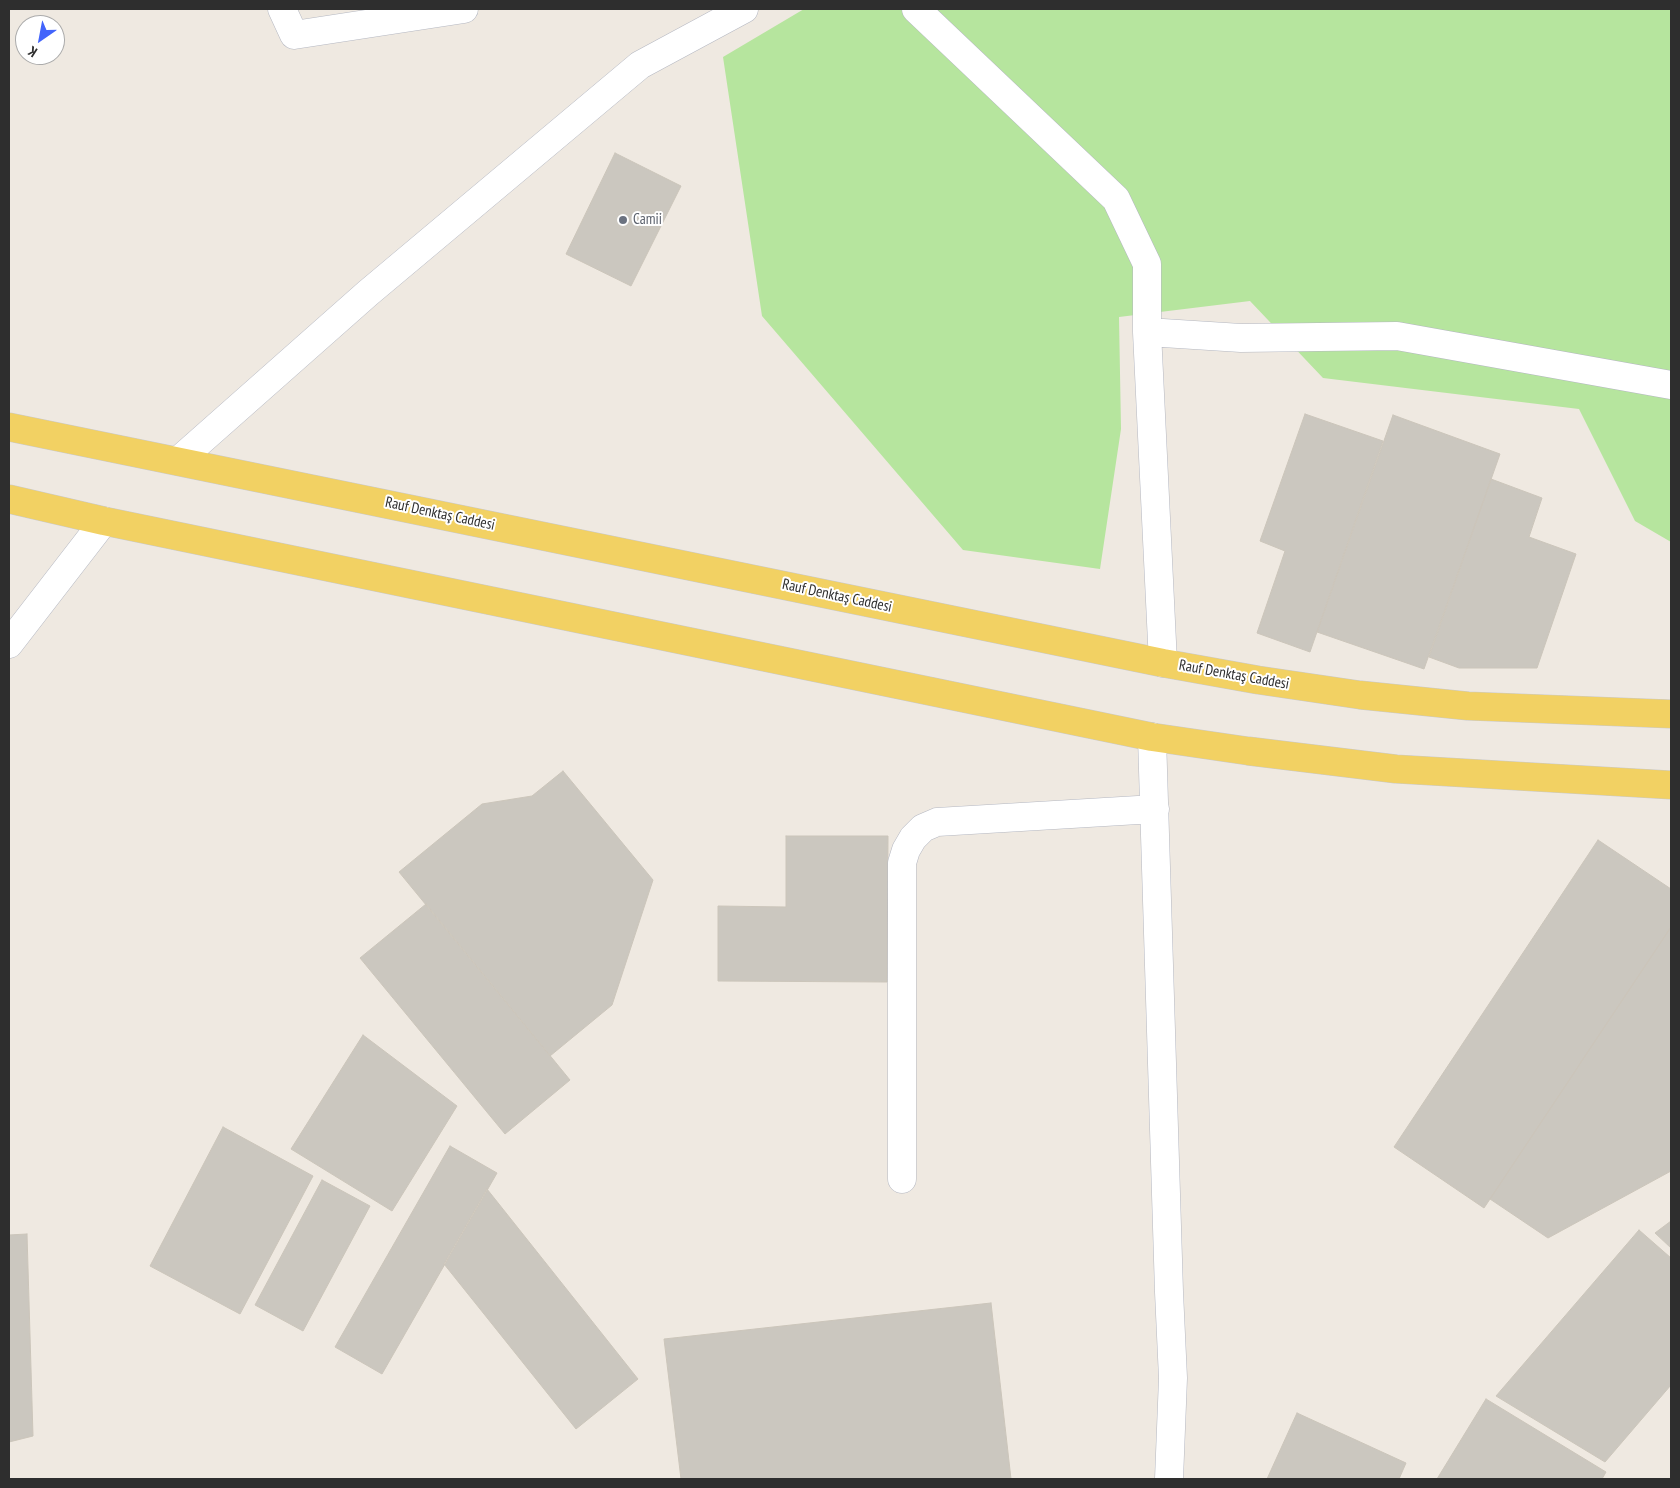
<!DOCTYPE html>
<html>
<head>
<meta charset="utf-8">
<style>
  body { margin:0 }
  #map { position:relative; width:1680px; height:1488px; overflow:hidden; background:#efe9e1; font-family:"PT Sans Narrow",sans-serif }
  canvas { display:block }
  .frame { position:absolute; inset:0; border:10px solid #2e2e2e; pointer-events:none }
  .north { position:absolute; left:15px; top:15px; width:50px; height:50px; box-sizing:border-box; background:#fff; border:1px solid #ababab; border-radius:50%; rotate:213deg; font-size:14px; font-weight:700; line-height:20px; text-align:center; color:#2e2e2e }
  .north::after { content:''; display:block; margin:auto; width:18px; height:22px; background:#4264fb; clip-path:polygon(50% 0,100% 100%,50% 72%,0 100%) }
</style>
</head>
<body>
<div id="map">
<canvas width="1680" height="1488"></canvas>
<div class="frame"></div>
<div class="north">K</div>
</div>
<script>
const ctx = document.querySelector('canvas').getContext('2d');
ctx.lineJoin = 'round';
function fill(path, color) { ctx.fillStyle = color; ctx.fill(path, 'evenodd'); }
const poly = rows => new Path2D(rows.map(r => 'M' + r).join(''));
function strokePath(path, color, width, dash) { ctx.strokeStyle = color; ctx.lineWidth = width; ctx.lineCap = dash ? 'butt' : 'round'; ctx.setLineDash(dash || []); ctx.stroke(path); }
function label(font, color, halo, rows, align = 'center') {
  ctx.font = font + ' "PT Sans Narrow",sans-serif'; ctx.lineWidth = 4; ctx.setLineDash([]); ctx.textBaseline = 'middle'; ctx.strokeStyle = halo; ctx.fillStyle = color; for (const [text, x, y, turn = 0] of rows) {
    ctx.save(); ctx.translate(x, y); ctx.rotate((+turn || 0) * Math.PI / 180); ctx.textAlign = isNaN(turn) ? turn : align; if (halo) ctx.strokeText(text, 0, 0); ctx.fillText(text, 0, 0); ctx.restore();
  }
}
const green = poly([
  [804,9,1671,9,1671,542,1635,521,1579,409,1323,378,1250,301,1119,317,1121,429,1100,569,963,550,762,316,723,57]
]);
const building = poly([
  [615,153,681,186,631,286,566,254,615,153],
  [1305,414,1383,441,1310,652,1257,633,1285,551,1260,541,1305,414],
  [1393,415,1500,454,1424,669,1317,632,1393,415],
  [1491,479,1542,498,1529,537,1576,554,1537,668,1459,668,1429,657,1491,479],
  [563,771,653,880,612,1005,550,1056,399,872,482,804,532,796,563,771],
  [786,836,888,836,887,982,718,981,718,906,786,907,786,836],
  [1598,840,1671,889,1671,927,1484,1208,1394,1147,1598,840],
  [426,904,570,1080,505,1134,360,958,426,904],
  [1671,927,1671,1171,1548,1238,1490,1199,1671,927],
  [363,1035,457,1106,392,1211,291,1149,363,1035],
  [223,1127,313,1176,240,1314,150,1266,223,1127],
  [450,1146,497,1173,382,1374,335,1347,450,1146],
  [322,1180,370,1206,303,1331,255,1305,322,1180],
  [487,1189,638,1379,576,1429,444,1264,487,1189],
  [1671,1221,1671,1248,1655,1233,1671,1221],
  [1639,1230,1671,1258,1671,1385,1605,1462,1496,1396,1639,1230],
  [27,1234,33,1436,9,1442,9,1235,27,1234],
  [991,1303,1011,1479,681,1479,664,1339,991,1303],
  [1486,1399,1606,1472,1602,1479,1437,1479,1486,1399],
  [1297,1413,1406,1463,1399,1479,1267,1479,1297,1413]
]);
const street = poly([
  [282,9,294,35,464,9],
  [916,9,1116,199,1147,264,1147,332,1163,663],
  [1147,332,1241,338,1397,336,1671,385],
  [178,461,368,293,640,65,744,9],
  [9,644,104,521],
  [1152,737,1169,1292,1173,1378,1169,1479],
  [902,1179,902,863,906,850,913,838,923,828,937,822,1155,809]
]);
const primary = poly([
  [9,427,1163,663,1258,680,1360,695,1468,706,1671,714],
  [9,499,104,521,1152,737,1248,751,1396,769,1671,785]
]);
const markers = [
  [623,220,5,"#6b7280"]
];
const worshipNames = [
  ["Camii",633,220]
];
const streetNames = [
  ["Rauf Denktaş Caddesi",440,514,12],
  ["Rauf Denktaş Caddesi",837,596,12],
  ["Rauf Denktaş Caddesi",1234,675,10]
];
fill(green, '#b6e59e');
fill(building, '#cbc7bf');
strokePath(building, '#cbc5ba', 1);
strokePath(street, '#b4b7c1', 29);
strokePath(primary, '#c9c9c9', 29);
strokePath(street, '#fff', 28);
strokePath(primary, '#f2d163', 28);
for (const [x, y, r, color] of markers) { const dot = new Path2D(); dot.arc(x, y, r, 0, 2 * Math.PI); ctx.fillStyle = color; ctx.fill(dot); strokePath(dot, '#fff', 2); }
label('15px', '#5b616d', '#fff', worshipNames, 'left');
label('15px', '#2e2e2e', '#fff', streetNames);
</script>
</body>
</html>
